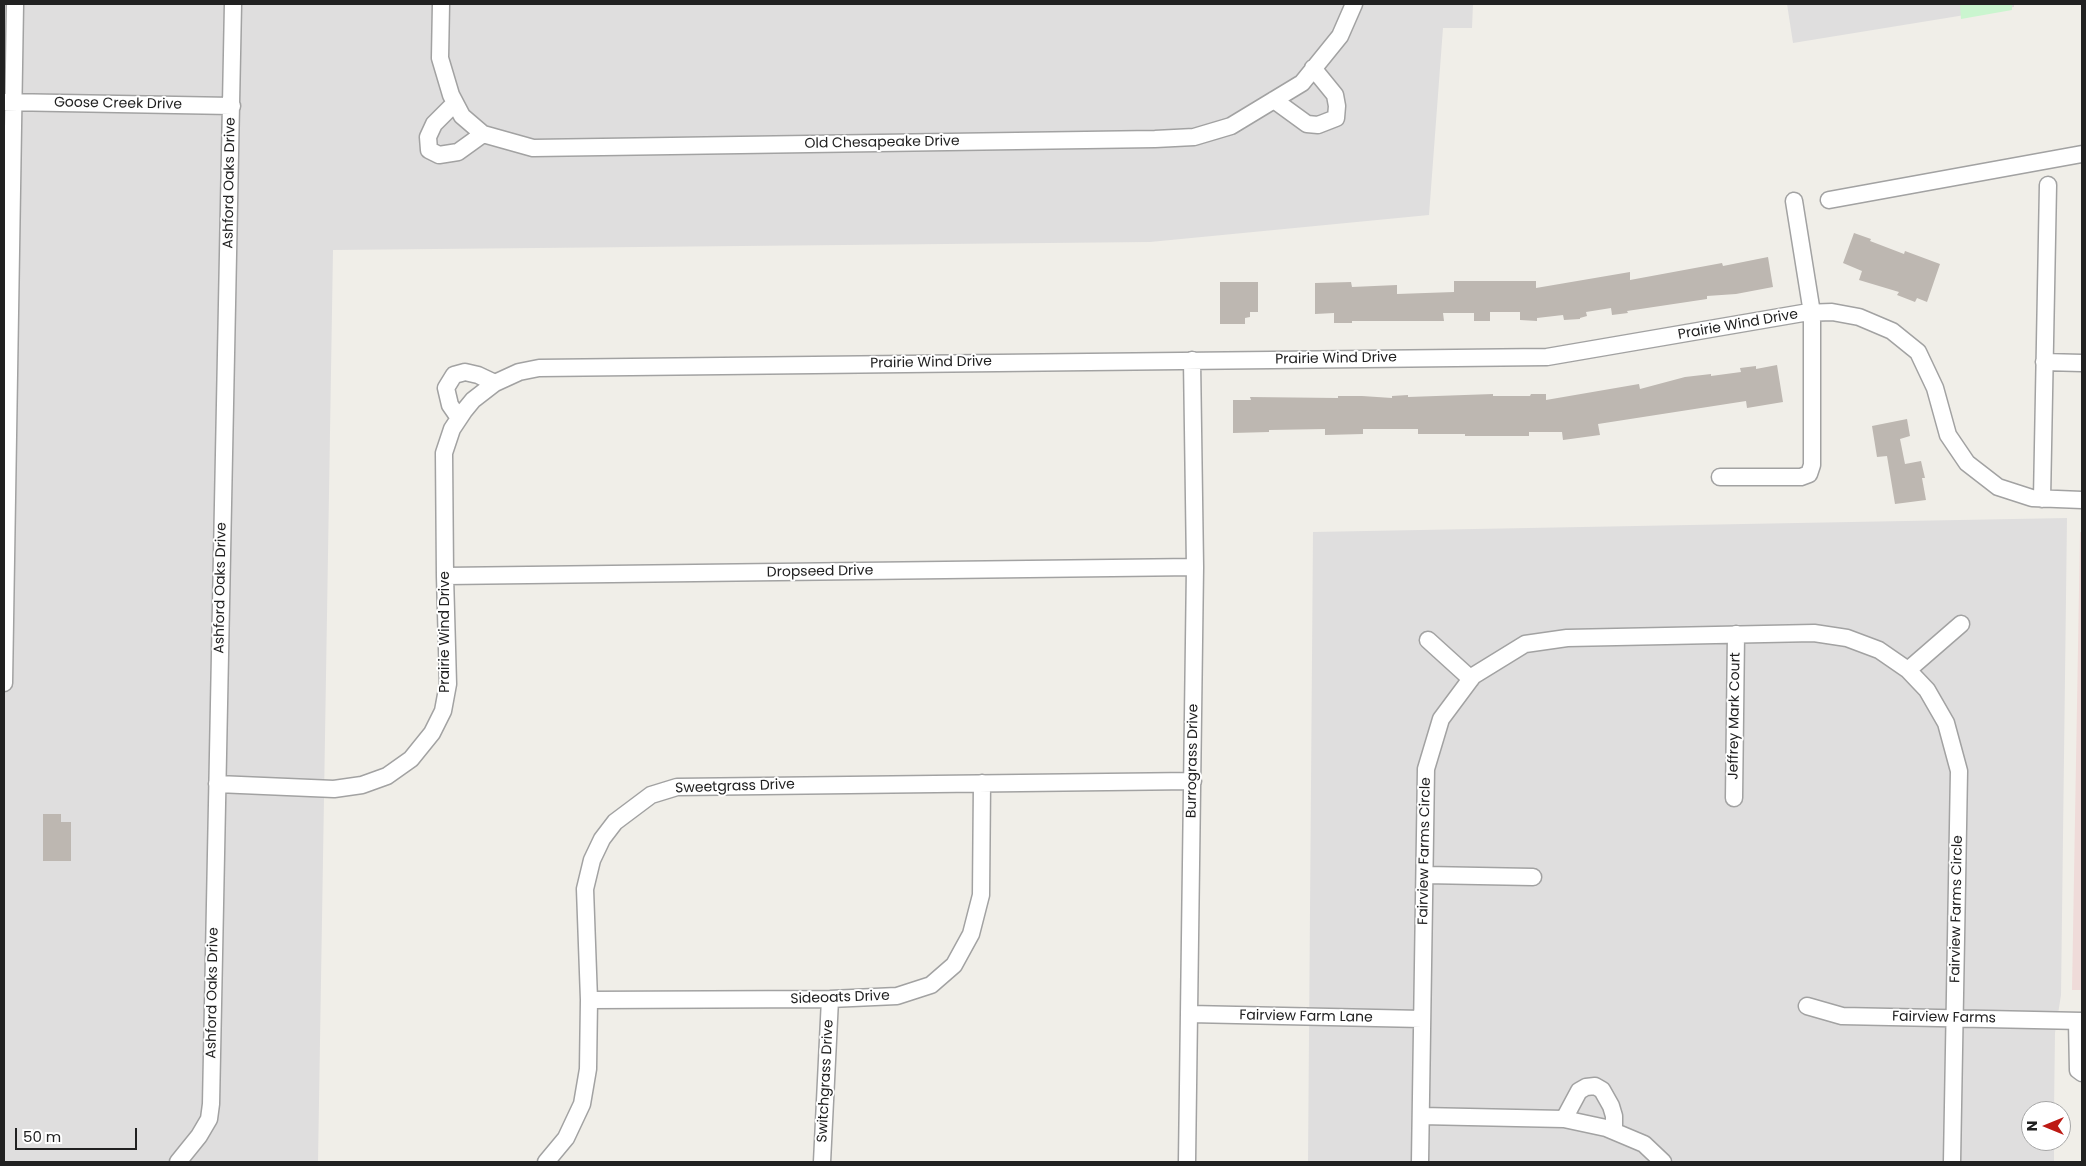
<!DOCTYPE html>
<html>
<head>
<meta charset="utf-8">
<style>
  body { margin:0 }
  #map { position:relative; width:2086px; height:1166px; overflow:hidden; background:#f0eee8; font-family:Poppins,sans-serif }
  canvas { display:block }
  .frame { position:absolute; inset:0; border:5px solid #212121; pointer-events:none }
  .north { position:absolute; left:2021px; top:1101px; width:50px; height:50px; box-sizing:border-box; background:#fff; border:1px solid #a6a6a6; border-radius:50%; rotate:270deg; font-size:14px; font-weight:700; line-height:20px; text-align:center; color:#212121 }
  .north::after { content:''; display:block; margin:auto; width:18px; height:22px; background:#bd1a14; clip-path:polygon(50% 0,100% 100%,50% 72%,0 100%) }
  .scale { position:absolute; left:15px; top:1128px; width:122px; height:22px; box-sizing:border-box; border:2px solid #212121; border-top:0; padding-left:6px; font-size:15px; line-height:18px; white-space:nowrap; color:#212121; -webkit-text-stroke:4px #fff; paint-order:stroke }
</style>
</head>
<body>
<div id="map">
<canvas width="2086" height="1166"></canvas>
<div class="frame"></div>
<div class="north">N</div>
<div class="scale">50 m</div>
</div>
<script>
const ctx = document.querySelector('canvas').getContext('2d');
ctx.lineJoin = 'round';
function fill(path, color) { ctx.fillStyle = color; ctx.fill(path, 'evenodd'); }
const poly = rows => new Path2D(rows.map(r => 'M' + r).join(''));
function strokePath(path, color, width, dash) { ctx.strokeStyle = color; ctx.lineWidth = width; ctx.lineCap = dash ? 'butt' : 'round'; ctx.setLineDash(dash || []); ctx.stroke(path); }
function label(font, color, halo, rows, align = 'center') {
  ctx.font = font + ' Poppins,sans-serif'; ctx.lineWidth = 4; ctx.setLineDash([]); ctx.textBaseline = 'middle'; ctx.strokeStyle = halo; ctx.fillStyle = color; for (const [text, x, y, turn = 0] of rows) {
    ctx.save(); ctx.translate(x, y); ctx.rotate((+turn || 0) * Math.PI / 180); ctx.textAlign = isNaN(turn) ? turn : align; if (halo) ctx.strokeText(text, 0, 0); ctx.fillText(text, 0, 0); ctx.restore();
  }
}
const residential = poly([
  [4,4,1473,4,1472,28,1443,28,1429,215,1150,242,333,250,318,1162,4,1162],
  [1787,4,2014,4,2014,7,1793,43],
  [2067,518,2061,995,2055,1033,2054,1111,2031,1111,2031,1141,2054,1141,2054,1162,1308,1162,1313,532]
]);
const commercial = poly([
  [2080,532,2082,532,2082,990,2072,990]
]);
const park = poly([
  [1960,4,2012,4,2012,10,1961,19]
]);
const building = poly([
  [1854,233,1871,239,1870,241,1904,254,1905,251,1940,264,1927,302,1917,298,1915,302,1897,295,1899,292,1859,280,1862,271,1843,263],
  [1768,257,1773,287,1736,294,1707,296,1707,299,1627,311,1628,313,1612,315,1611,308,1586,312,1587,316,1580,318,1580,319,1564,320,1563,315,1537,318,1537,321,1520,320,1520,312,1490,312,1490,321,1474,321,1474,313,1443,313,1444,321,1352,321,1352,323,1334,323,1334,313,1315,314,1315,283,1351,282,1352,287,1397,285,1397,294,1454,292,1454,281,1536,281,1536,288,1630,272,1630,280,1722,263,1723,266],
  [1220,282,1258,282,1258,312,1250,312,1250,317,1245,318,1245,324,1220,324],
  [1777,365,1783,402,1747,408,1746,401,1598,424,1600,435,1563,440,1562,432,1529,432,1529,436,1465,436,1465,434,1418,434,1418,429,1363,429,1363,434,1325,435,1325,429,1269,430,1269,432,1233,433,1233,400,1251,400,1250,397,1338,398,1338,396,1362,396,1392,398,1392,396,1408,395,1408,397,1493,394,1493,396,1530,396,1531,394,1546,394,1546,400,1639,384,1640,389,1685,377,1711,374,1711,376,1741,372,1740,368,1756,366,1756,369],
  [1907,419,1910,436,1900,439,1905,464,1921,461,1925,478,1922,478,1926,500,1895,504,1887,456,1877,457,1872,426],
  [43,814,61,814,61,822,71,822,71,861,43,861]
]);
const minor = poly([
  [441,4,440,58,451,95,462,116,483,134,533,148,1155,139,1194,137,1231,126,1302,83,1340,36,1354,4],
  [1274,100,1307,124,1318,125,1336,118,1337,106,1335,95,1313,68],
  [4,102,232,106],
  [455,103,434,124,428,137,429,150,439,155,458,152,483,134],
  [1829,200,2082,154],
  [2044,362,2082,363],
  [459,418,450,405,446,388,454,375,465,372,478,375,495,383],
  [1720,477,1801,477,1809,474,1812,465,1812,313,1794,201],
  [2042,499,2048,185],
  [445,576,1195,567],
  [1428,640,1471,679],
  [1908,670,1961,624],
  [4,683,15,4],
  [217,784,334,789,362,785,387,776,411,759,432,733,443,711,448,684,445,576,444,453,452,429,464,411,473,400,495,383,519,372,539,368,1547,357,1803,313,1832,312,1859,317,1892,331,1918,352,1935,388,1948,435,1967,463,1998,487,2032,498,2082,500],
  [1734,798,1736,634],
  [1425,875,1533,877],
  [589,1000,830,999,897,996,931,985,954,965,971,934,981,895,982,783],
  [1807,1006,1842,1016,2082,1021],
  [1190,1014,1422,1019],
  [2077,1021,2078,1070,2082,1073],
  [1421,1116,1564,1119,1606,1128,1644,1144,1663,1162],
  [1564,1119,1579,1091,1586,1087,1595,1086,1602,1090,1611,1106,1614,1116,1614,1131],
  [178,1162,199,1136,209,1119,211,1104,233,4],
  [546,1162,566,1138,582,1104,588,1069,589,1000,585,889,592,860,602,839,615,822,651,795,677,787,1193,781],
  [822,1162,830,999],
  [1187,1162,1195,567,1192,360],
  [1420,1162,1426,769,1441,719,1473,676,1525,644,1567,638,1814,633,1847,638,1879,650,1908,670,1927,690,1946,723,1959,771,1952,1162]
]);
const streetNames = [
  ["Goose Creek Drive",118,104,1],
  ["Old Chesapeake Drive",882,143,-1],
  ["Ashford Oaks Drive",230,183,-89],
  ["Prairie Wind Drive",1738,325,-10],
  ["Prairie Wind Drive",1336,359,-1],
  ["Prairie Wind Drive",931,363,-1],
  ["Dropseed Drive",820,572,-1],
  ["Ashford Oaks Drive",221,588,-89],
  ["Prairie Wind Drive",445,632,-90],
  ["Jeffrey Mark Court",1735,716,-89],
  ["Burrograss Drive",1193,761,-89],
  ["Sweetgrass Drive",735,787,-2],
  ["Fairview Farms Circle",1425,851,-89],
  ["Fairview Farms Circle",1957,909,-89],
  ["Ashford Oaks Drive",213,993,-89],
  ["Sideoats Drive",840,998,-2],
  ["Fairview Farm Lane",1306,1017,1],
  ["Fairview Farms",1944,1018,1],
  ["Switchgrass Drive",826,1081,-87]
];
fill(residential, '#dfdede');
fill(commercial, '#efdbd9');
fill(park, '#caf5cf');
fill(building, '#bdb7b1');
strokePath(minor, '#a2a2a2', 19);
strokePath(minor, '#fff', 16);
label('14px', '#212121', '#fff', streetNames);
</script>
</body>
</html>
